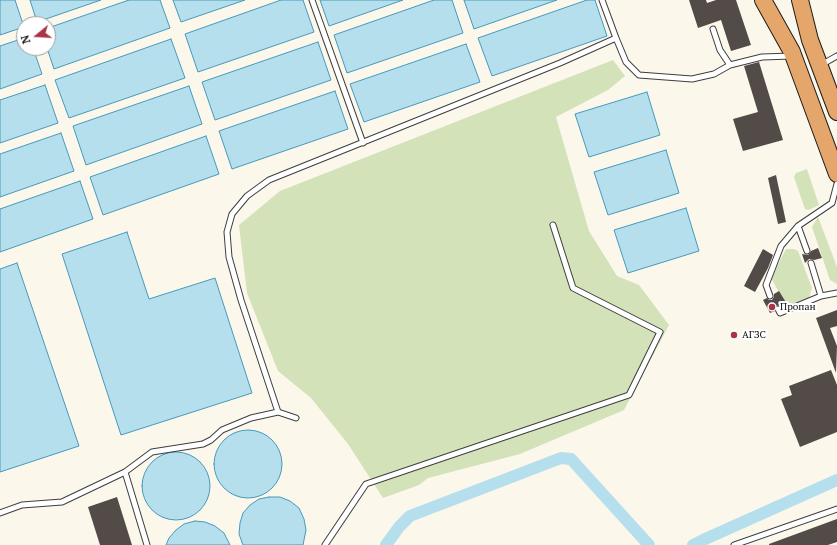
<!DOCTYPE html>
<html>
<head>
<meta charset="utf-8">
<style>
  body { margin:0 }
  #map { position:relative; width:837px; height:545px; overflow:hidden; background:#fcf7eb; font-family:"PT Serif",serif }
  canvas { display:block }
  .north { position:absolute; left:16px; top:16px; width:40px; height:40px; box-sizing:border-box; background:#fff; border:1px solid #9d9d9d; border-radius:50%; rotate:252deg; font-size:11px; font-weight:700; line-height:16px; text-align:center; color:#0b0b0b }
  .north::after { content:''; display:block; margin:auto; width:14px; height:18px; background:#a83547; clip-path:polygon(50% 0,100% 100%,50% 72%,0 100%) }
</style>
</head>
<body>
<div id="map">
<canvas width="837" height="545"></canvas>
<div class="north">N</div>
</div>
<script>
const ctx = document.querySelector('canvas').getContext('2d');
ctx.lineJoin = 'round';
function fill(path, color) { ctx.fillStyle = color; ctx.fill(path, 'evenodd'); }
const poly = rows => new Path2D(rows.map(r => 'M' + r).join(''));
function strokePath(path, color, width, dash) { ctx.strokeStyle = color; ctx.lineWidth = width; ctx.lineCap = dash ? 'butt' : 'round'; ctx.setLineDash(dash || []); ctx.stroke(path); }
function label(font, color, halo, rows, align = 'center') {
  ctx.font = font + ' "PT Serif",serif'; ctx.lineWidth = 4; ctx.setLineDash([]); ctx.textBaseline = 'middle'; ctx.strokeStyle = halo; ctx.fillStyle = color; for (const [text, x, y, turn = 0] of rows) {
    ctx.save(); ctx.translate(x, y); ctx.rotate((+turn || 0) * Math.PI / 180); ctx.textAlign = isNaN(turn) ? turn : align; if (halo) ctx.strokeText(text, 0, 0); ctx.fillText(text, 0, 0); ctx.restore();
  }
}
const green = poly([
  [613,60,625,76,608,90,556,117,589,231,617,276,639,285,669,325,624,410,520,454,428,478,419,485,383,498,348,444,311,398,278,371,247,293,239,225,280,191],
  [807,169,819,205,809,210,805,209,794,177,796,173],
  [818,217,837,267,837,284,830,280,812,227],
  [786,249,794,249,798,251,812,288,809,298,791,305,784,301,771,278]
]);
const water = poly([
  [0,0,15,0,24,27,0,35,0,0],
  [30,0,101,0,37,22,30,0],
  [129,0,160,0,170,28,54,69,47,48,48,28,129,0],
  [173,0,245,0,181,22,173,0],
  [281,0,303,0,314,32,198,72,185,34,281,0],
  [320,0,403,0,329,26,320,0],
  [434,0,452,0,463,33,347,73,334,35,434,0],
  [464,0,557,0,474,29,464,0],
  [587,0,595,0,607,36,492,76,478,38,587,0],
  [24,38,24,48,33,48,42,74,0,89,0,46,24,38],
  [171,39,185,78,69,118,55,80,171,39],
  [318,42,331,80,215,120,202,82,318,42],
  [466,44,480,82,364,122,350,84,466,44],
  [45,85,58,123,0,143,0,100,45,85],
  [189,86,202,124,86,165,73,126,189,86],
  [335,91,348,129,232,169,219,131,335,91],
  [647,92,660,135,589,157,575,114,647,92],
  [61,133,74,171,0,197,0,154,61,133],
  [206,136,219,174,103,215,90,177,206,136],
  [666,150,679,193,608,215,594,172,666,150],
  [80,181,93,219,0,252,0,209,80,181],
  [686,208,699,251,628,273,614,230,686,208],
  [127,232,149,299,215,278,252,393,121,435,62,254,127,232],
  [17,263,79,446,0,472,0,269,17,263],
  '214 464a34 34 0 1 1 68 0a34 34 0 1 1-68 0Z',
  '142 486a34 34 0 1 1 68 0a34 34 0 1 1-68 0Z',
  [269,497,280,497,290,501,299,508,304,519,306,530,303,545,243,545,239,534,240,523,243,513,250,505,259,499,269,497],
  [195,521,205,522,215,526,224,533,230,545,166,545,169,538,176,530,184,524,195,521]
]);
const canal = poly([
  [386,545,399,527,410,516,561,458,571,459,649,545],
  [693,545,703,540,837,480]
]);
const building = poly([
  [689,0,706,0,707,3,716,0,736,0,751,45,731,51,721,20,698,28],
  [759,62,783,140,743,151,733,119,758,112,744,66],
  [776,175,786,222,778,224,768,178],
  [818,248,822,258,814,260,809,259,805,263,802,254,808,255,810,253,811,251],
  [763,249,773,255,768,268,755,292,744,286],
  [779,291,787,304,782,307,779,305,776,306,774,308,775,311,770,313,763,300,767,298,769,300,772,300,774,297,774,294],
  [837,310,837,326,830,328,837,346,836,373,816,318],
  [831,370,837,385,837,432,800,447,781,399,792,395,789,386],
  [117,497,132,545,100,545,88,507],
  [837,519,837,542,828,545,769,545,769,544]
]);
const service = poly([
  [312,0,363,143],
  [713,29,720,50,730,65,762,57,792,56],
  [616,38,626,62,639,75,692,79,714,74,730,65],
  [821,65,837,56],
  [798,226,807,251],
  [811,263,821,296],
  [770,296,766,285,781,246,798,226,832,203,837,184],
  [778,309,780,313,821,296,837,293],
  [278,412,241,300,229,257,227,232,232,214,247,196,269,180,560,63,616,38,602,0],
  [125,472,147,545],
  [0,513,22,505,62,502,125,472,152,452,203,444,211,440,222,430,251,418,278,412,296,418],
  [325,545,366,484,629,395,660,332,573,288,553,225],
  [734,545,837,509]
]);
const trunk = poly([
  [763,0,792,52,837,174],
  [800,0,810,40,837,112]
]);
const markers = [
  [772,307,4,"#a83547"],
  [734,335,4,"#a83547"]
];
const poiNames = [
  ["Пропан",780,307],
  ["АГЗС",742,335]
];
fill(green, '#d3e2b9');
fill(water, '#b6dfed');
strokePath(water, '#4699bb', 1);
strokePath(canal, '#b6dfed', 12);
fill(building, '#524b48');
strokePath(service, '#3e3e3e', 7);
strokePath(trunk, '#1c1c1c', 18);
strokePath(service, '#fff', 5);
strokePath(trunk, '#e4a66a', 16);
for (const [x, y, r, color] of markers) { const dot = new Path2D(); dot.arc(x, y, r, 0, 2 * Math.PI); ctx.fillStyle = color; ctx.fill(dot); strokePath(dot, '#fff', 1.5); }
label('10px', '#0b0b0b', '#fff', poiNames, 'left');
</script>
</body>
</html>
